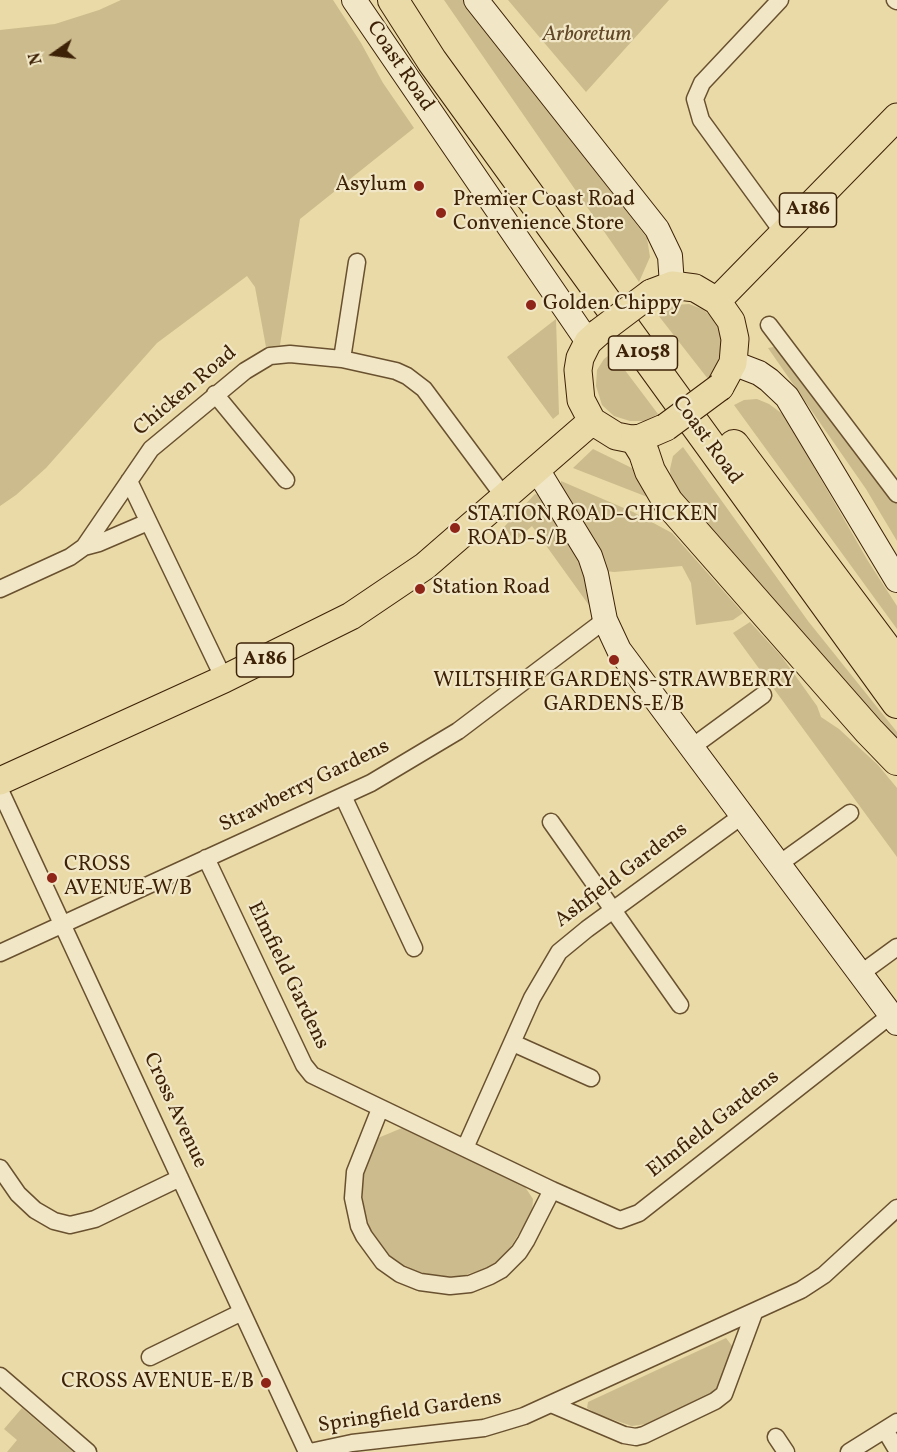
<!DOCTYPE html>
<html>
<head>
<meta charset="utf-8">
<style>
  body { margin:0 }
  #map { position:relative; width:897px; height:1452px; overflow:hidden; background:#e9daa7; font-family:Vollkorn,serif }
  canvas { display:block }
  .north { position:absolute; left:24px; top:24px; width:60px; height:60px; -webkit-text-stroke:4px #f1e7c6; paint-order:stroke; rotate:256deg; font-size:16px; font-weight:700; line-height:24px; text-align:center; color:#3e2207 }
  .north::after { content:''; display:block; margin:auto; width:21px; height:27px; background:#3e2207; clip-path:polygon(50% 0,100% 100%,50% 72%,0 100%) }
</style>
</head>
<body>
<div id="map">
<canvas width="897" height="1452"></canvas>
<div class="north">N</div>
</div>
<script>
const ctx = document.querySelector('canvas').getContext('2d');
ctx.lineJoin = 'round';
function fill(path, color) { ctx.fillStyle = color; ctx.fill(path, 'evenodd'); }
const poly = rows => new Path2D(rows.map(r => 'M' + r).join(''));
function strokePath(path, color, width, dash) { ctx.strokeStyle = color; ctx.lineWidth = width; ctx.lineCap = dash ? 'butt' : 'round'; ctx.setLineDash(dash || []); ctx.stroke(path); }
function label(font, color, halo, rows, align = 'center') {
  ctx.font = font + ' Vollkorn,serif'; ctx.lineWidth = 4.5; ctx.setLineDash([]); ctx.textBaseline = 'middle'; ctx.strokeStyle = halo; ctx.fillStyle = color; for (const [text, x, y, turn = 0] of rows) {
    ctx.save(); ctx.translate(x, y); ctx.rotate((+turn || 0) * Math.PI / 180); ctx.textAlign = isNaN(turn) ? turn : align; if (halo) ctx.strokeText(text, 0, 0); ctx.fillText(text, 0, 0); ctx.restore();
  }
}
const green = poly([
  [121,0,333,0,361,43,383,83,414,128,300,219,280,345,266,347,255,287,247,276,157,343,46,468,16,495,0,506,0,30,55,24,99,10],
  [444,0,463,0,647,238,650,257,639,282],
  [508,0,669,0,586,92],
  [689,304,702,309,715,319,722,338,717,368,708,379,658,315,674,305],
  [556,319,559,414,553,419,507,357],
  [779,346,897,504,897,541,866,489,768,348],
  [612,353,658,414,645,421,630,421,614,416,602,405,596,386,597,370,604,359],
  [757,399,769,404,784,415,868,561,897,606,897,629,734,405,744,400],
  [683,447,808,621,897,732,897,747,671,485,670,469,673,456],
  [593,449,640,472,650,498,573,468],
  [561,481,633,512,672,533,743,613,733,620,696,625,691,583,682,566,614,572,606,571,561,487],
  [535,494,539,495,580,552,591,608,532,526,515,541,504,527],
  [750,622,782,657,817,706,821,717,839,729,878,765,897,788,897,857,733,633],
  [402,1128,525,1187,533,1199,532,1212,504,1258,484,1269,458,1277,431,1275,402,1267,383,1250,371,1231,362,1205,363,1173,378,1138],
  [726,1338,733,1347,720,1384,706,1398,653,1423,632,1426,599,1415,587,1408,588,1402],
  [22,1408,73,1452,7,1452,17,1440,4,1429]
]);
const street = poly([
  [780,0,702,83,695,99,701,120,784,234],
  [895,0,897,1],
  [769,325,897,494],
  [342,359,357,262],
  [215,394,286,480],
  [129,481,224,679],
  [84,547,99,543,148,522],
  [0,589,70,557,84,547,151,449,245,371,270,356,290,354,342,359,396,371,407,376,424,389,505,498],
  [692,747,763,695],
  [0,790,307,1452],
  [343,796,414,948],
  [551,822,680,1005],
  [206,858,304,1065,312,1075,552,1190,620,1220,639,1213,891,1015],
  [779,864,850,813],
  [0,953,371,783,458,731,605,620],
  [860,974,897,947],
  [513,1043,591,1078],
  [380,1109,355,1172,353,1198,359,1226,364,1236,383,1262,400,1274,420,1282,450,1286,470,1284,490,1276,501,1270,519,1252,526,1241,552,1190],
  [465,1148,532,998,559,952,587,929,743,815],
  [0,1168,18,1194,35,1210,54,1221,70,1225,95,1219,180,1178],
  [150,1357,242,1312],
  [0,1376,88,1452],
  [551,1404,624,1435,636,1437,644,1435,715,1401,724,1394,754,1313],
  [885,1430,897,1450],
  [776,1437,786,1452],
  [310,1452,352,1443,484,1428,524,1416,801,1290,824,1275,897,1208],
  [849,1452,897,1422]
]);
const secondary = poly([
  [354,0,588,342],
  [476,0,657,229,670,256,672,285],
  [733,363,759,373,769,380,787,397,897,580],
  [538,471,590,556,596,574,605,620,619,650,897,1023]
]);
const primary = poly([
  [651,293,672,285,695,288,717,301,731,321,735,339,733,363,720,387],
  [717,301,897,117],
  [598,333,588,342,580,358,578,370,581,400,592,421,616,436,636,440,666,427],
  [0,781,224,679,351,616,425,566,592,421]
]);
const highway = poly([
  [393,0,432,61,897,703],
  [636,440,644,453,650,471,668,502,869,731,897,760],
  [734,445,897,663]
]);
const primaryBridge = poly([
  [598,333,651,293],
  [666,427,720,387]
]);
const markers = [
  [419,186,6,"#8f2418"],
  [441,213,6,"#8f2418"],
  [531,305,6,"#8f2418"],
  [455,528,6,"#8f2418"],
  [420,589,6,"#8f2418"],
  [614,660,6,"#8f2418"],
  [52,878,6,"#8f2418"],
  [266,1383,6,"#8f2418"]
];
const shields = [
  [808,210,57],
  [643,353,69],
  [265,660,57]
];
const shieldNames = [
  ["A186",808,210],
  ["A1058",643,353],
  ["A186",265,660]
];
const parkNames = [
  ["Arboretum",587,36]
];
const streetNames = [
  ["Coast Road",399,67,56],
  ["Chicken Road",186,392,-40],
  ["Coast Road",706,441,54],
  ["Strawberry Gardens",305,787,-26],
  ["Ashfield Gardens",622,876,-37],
  ["Elmfield Gardens",287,976,64],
  ["Cross Avenue",174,1111,65],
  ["Elmfield Gardens",714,1125,-38],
  ["Springfield Gardens",410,1413,-9]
];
const poiNames = [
  ["Asylum",407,186,"right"],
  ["Premier Coast Road",453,201],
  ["Convenience Store",453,225],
  ["Golden Chippy",543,305],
  ["STATION ROAD-CHICKEN",467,516],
  ["ROAD-S/B",467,540],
  ["Station Road",432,589],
  ["WILTSHIRE GARDENS-STRAWBERRY",614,682,"center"],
  ["GARDENS-E/B",614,706,"center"],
  ["CROSS",64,866],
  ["AVENUE-W/B",64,890],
  ["CROSS AVENUE-E/B",254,1383,"right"]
];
fill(green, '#ccbb8c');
strokePath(street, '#69502f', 19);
strokePath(secondary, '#3e2207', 26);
strokePath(primary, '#3e2207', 29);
strokePath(highway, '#3e2207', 32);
strokePath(street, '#f1e7c6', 16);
strokePath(secondary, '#f1e7c6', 24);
strokePath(primary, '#e9daa7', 27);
strokePath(highway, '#e9daa7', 30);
strokePath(primaryBridge, '#3e2207', 29, []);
strokePath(primaryBridge, '#e9daa7', 27);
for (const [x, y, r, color] of markers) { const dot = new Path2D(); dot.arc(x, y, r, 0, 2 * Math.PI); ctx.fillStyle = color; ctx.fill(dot); strokePath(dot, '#f1e7c6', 2); }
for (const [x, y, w] of shields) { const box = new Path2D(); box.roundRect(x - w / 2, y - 17, w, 34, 4.5); ctx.fillStyle = '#f1e7c6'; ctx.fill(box); strokePath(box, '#3e2207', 1.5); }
label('bold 20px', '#3e2207', null, shieldNames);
label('italic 21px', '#624828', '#f1e7c6', parkNames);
label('21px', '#3e2207', '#f1e7c6', streetNames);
label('21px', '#3e2207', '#f1e7c6', poiNames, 'left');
</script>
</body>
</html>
